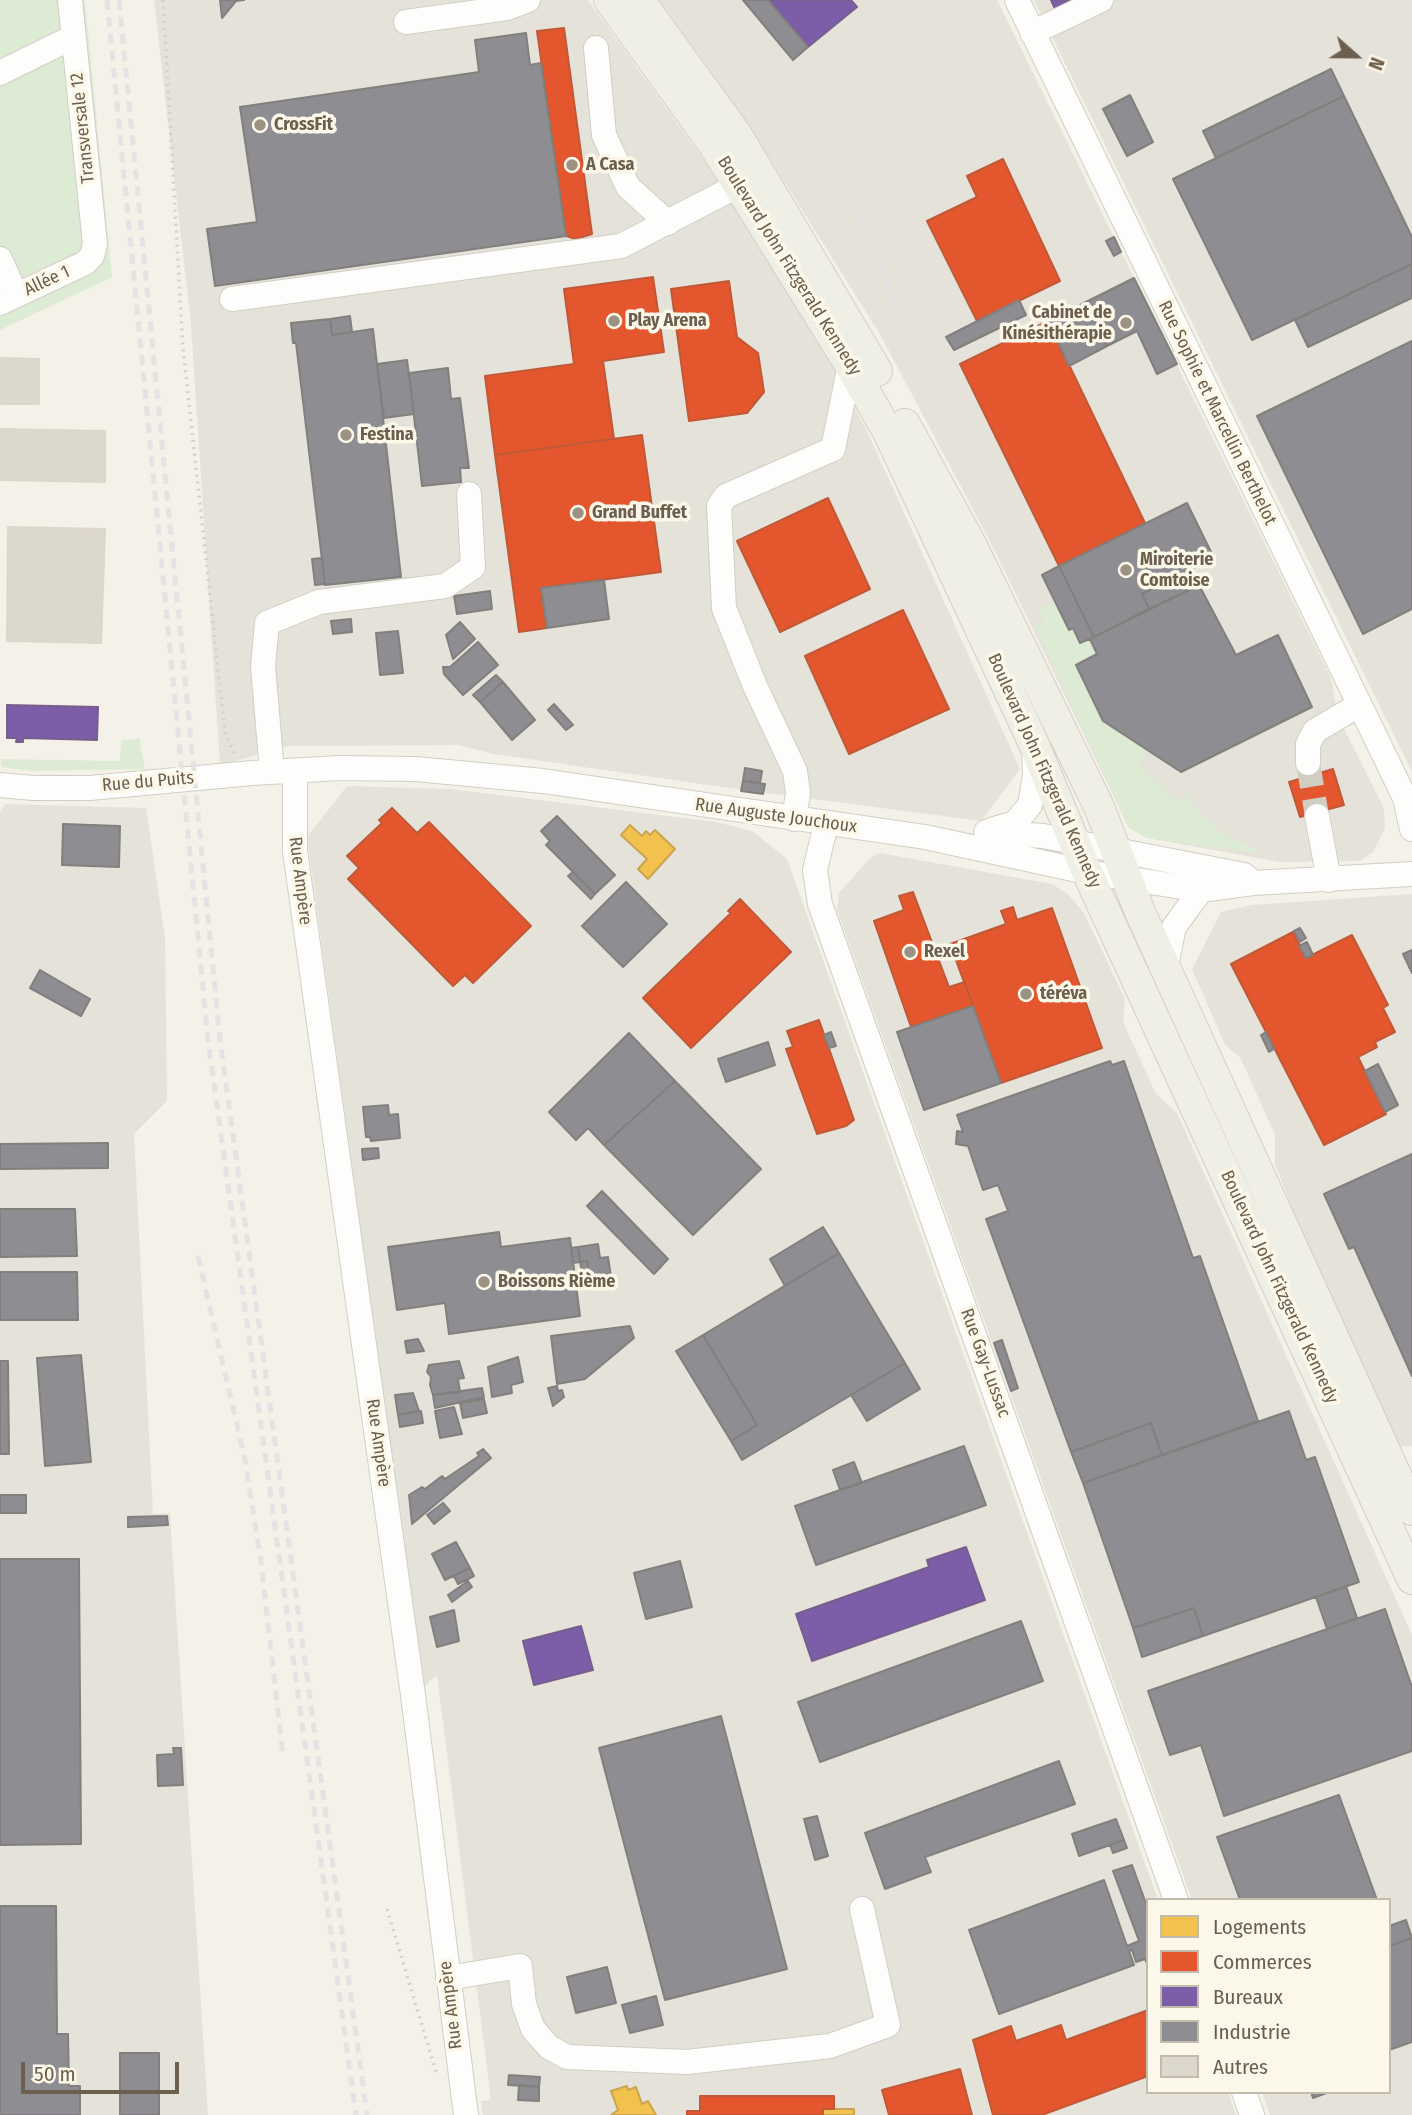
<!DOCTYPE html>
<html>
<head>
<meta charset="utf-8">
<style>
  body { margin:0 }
  #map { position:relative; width:1412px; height:2115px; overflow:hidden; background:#f4f2e8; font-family:"Fira Sans Condensed",sans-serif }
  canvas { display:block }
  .legend { position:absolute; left:1146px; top:1898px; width:245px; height:196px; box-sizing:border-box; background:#fcf8e9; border:2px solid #c3bbab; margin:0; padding:9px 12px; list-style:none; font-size:21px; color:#6d5f4d }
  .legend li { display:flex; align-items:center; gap:14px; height:35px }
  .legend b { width:35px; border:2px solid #c3bbab }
  .north { position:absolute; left:1321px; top:21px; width:70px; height:70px; -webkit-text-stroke:5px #fcf8e9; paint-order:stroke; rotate:111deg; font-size:19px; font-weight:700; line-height:28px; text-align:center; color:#6d5f4d }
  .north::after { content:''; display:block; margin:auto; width:24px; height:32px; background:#6d5f4d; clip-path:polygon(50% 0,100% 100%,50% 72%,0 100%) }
  .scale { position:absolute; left:21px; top:2062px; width:158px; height:32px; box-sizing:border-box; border:4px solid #6d5f4d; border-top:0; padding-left:9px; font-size:21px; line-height:24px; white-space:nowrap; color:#6d5f4d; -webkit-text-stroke:5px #fcf8e9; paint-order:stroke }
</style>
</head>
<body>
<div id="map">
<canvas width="1412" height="2115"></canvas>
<ul class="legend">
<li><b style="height:19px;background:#f2c14e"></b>Logements</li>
<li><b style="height:19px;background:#e4572e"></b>Commerces</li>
<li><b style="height:19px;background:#7b5ea7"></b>Bureaux</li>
<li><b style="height:19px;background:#8d8d92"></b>Industrie</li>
<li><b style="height:19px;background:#ddd8ce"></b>Autres</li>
</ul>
<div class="north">N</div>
<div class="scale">50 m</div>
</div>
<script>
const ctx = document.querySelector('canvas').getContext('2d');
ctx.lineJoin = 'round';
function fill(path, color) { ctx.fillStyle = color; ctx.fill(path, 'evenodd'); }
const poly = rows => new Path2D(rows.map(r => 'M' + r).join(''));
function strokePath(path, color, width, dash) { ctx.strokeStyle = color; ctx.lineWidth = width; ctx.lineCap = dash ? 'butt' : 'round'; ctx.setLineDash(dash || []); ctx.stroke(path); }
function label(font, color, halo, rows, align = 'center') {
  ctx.font = font + ' "Fira Sans Condensed",sans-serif'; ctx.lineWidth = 7; ctx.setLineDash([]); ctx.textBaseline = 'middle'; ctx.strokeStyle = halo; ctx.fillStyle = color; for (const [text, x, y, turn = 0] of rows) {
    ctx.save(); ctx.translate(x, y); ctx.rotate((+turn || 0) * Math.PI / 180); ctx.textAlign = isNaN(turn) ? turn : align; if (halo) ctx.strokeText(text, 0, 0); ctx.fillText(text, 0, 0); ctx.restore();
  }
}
const industrial = poly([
  [154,0,588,0,714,174,821,344,867,431,1020,769,981,821,722,787,493,754,459,745,290,746,220,765,191,325],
  [659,0,997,0,1331,678,1338,717,1384,808,1385,828,1373,852,1360,861,1280,862,1153,839,1129,828,993,547,881,336,745,119],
  [1034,0,1412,0,1412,772],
  [347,786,450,789,716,822,752,831,787,859,1158,1900,1148,1900,1148,2092,1228,2092,1236,2115,483,2115,481,2101,491,2100,437,1675,423,1688,307,837],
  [5,804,146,808,165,937,167,1101,134,1134,153,1514,170,1513,208,2115,0,2115,0,812],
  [880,853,1052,884,1069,895,1084,913,1125,999,1123,1022,1156,1094,1177,1113,1412,1635,1412,2115,1270,2115,1262,2092,1389,2092,1389,1900,1192,1900,837,910,839,893,870,858],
  [1412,894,1412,1446,1399,1447,1296,1218,1275,1164,1275,1135,1240,1057,1225,1045,1192,969,1221,912,1252,905]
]);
const green = poly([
  [0,0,85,0,112,277,0,330],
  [1055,602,1069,630,1073,628,1080,643,1090,639,1097,654,1076,665,1103,721,1146,751,1138,764,1177,801,1186,795,1205,819,1230,838,1257,849,1256,853,1147,838,1129,828,1035,626,1045,621,1038,609],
  [139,738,145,769,31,771,1,767,1,759,120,761,121,741]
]);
const homes = poly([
  [630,825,642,836,646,831,650,835,655,830,675,849,648,879,638,869,647,859,621,835,630,825],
  [627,2086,628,2090,636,2087,642,2104,648,2101,656,2115,611,2115,618,2110,611,2091,627,2086],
  [823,2109,854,2109,854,2115,823,2115,823,2109]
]);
const shops = poly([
  [564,28,592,234,576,239,566,236,537,31,564,28],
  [1003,159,1060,281,977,321,927,221,977,197,967,176,1003,159],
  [653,277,664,352,603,361,614,439,495,455,485,376,574,364,564,289,653,277],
  [729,281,737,337,758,353,764,392,747,413,689,421,671,289,729,281],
  [1048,321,1145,523,1059,566,960,364,1048,321],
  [642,435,661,572,541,588,547,628,519,632,495,455,642,435],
  [828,498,870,589,780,632,737,541,828,498],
  [903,610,949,709,849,754,805,656,903,610],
  [1333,769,1344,805,1300,817,1289,782,1333,769],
  [392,808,417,833,429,822,531,926,473,983,465,975,453,986,348,879,359,868,347,856,382,823,379,820,392,808],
  [913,892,949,987,965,982,973,1006,911,1027,874,921,904,910,899,896,913,892],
  [740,899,791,952,691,1048,643,998,731,913,728,911,740,899],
  [1013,907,1017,920,1052,908,1102,1048,1001,1083,950,944,1006,924,1001,911,1013,907],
  [1293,932,1306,958,1352,935,1388,1005,1383,1008,1395,1032,1375,1042,1377,1047,1358,1057,1386,1114,1324,1145,1231,964,1293,932],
  [819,1020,854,1120,846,1126,817,1134,786,1049,793,1047,787,1031,819,1020],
  [1148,2010,1148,2076,1042,2115,993,2115,973,2040,1011,2026,1016,2041,1061,2025,1066,2040,1148,2010],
  [960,2069,972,2115,889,2115,882,2090,960,2069],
  [700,2096,834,2096,834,2109,823,2109,823,2115,687,2115,687,2111,700,2111,700,2096]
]);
const offices = poly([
  [768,0,851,0,857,7,808,47,768,0],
  [1051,0,1084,0,1057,13,1051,0],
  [7,705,98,707,97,740,23,738,23,742,16,742,17,738,7,738,7,705],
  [966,1547,985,1600,812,1661,796,1614,929,1567,927,1560,966,1547],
  [581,1626,593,1670,534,1685,523,1641,581,1626]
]);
const industry = poly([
  [220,0,244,0,236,1,222,18,220,0],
  [743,0,768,0,808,47,793,60,743,0],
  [526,33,530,65,541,63,566,236,215,286,207,229,257,222,240,107,479,72,475,40,526,33],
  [1331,69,1344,96,1216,158,1203,131,1331,69],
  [1130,95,1153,142,1127,156,1103,109,1130,95],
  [1344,96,1412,237,1412,264,1252,340,1173,179,1344,96],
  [1114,237,1121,252,1114,256,1106,241,1114,237],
  [1412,264,1412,298,1308,347,1295,320,1412,264],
  [1134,278,1177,364,1157,374,1137,331,1107,346,1086,302,1134,278],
  [1019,300,1026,315,954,350,946,337,1019,300],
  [1086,302,1092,314,1084,318,1078,306,1086,302],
  [1078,306,1084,318,1092,314,1107,346,1069,366,1048,321,1078,306],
  [350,316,352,332,332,335,330,319,350,316],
  [330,319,332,335,373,329,401,577,325,585,296,343,293,343,291,323,330,319],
  [1412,341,1412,609,1363,634,1257,416,1412,341],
  [407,360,414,414,384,418,377,364,407,360],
  [448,368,451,399,460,398,469,468,460,468,461,482,422,486,409,373,448,368],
  [1187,503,1214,558,1142,594,1149,609,1094,637,1059,566,1187,503],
  [322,558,325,584,315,585,312,559,322,558],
  [1059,566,1094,637,1080,643,1073,628,1069,630,1042,575,1059,566],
  [1185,573,1193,588,1149,609,1142,594,1185,573],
  [604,580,609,619,547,628,541,588,604,580],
  [1199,585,1236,655,1278,635,1312,707,1181,772,1103,721,1076,665,1097,654,1090,639,1199,585],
  [490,591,492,609,457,614,454,596,490,591],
  [351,619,352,632,333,634,331,621,351,619],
  [460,622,475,639,453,659,446,635,460,622],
  [398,631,403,673,380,675,376,633,398,631],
  [478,642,498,665,463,695,444,674,443,667,450,667,478,642],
  [496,675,503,682,480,702,473,695,496,675],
  [503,682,535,720,512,740,480,702,503,682],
  [554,704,573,725,566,730,548,710,554,704],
  [745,768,762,771,760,783,743,781,745,768],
  [743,781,765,784,763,794,741,791,743,781],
  [557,816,615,875,595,894,546,845,550,841,541,831,557,816],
  [63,824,120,826,119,867,62,865,63,824],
  [573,872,595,894,591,899,568,876,573,872],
  [626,882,667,924,623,967,582,926,626,882],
  [1300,928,1306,938,1300,942,1294,931,1300,928],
  [1307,942,1313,955,1306,958,1299,946,1307,942],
  [1412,950,1412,973,1403,954,1412,950],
  [40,970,90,999,81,1016,30,988,40,970],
  [973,1006,1001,1083,924,1110,897,1032,973,1006],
  [831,1032,836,1046,829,1048,824,1035,831,1032],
  [1266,1032,1274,1049,1269,1052,1261,1035,1266,1032],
  [629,1033,675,1081,604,1145,588,1128,576,1140,549,1112,629,1033],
  [768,1042,775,1065,726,1082,718,1059,768,1042],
  [1110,1061,1112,1065,1124,1061,1193,1258,1200,1256,1258,1421,1162,1455,1151,1423,1071,1452,986,1219,1008,1211,998,1185,983,1190,968,1146,956,1144,957,1131,963,1132,957,1115,1110,1061],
  [1378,1064,1398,1105,1385,1112,1365,1071,1378,1064],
  [675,1081,761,1169,693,1235,604,1145,675,1081],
  [388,1105,389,1115,398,1114,400,1138,371,1141,370,1137,366,1137,363,1107,388,1105],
  [108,1143,108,1168,0,1169,0,1144,108,1143],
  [378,1148,379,1158,363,1160,362,1149,378,1148],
  [1412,1154,1412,1376,1354,1247,1349,1249,1324,1194,1412,1154],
  [602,1191,668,1259,654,1274,587,1206,602,1191],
  [0,1209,75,1209,77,1256,0,1257,0,1209],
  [823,1227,839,1253,785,1286,770,1259,823,1227],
  [499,1232,501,1247,570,1238,580,1316,449,1334,445,1303,397,1310,388,1247,499,1232],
  [598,1244,600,1258,608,1257,612,1283,591,1285,587,1261,580,1262,578,1247,598,1244],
  [578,1247,580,1262,573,1263,571,1248,578,1247],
  [839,1253,905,1363,742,1460,731,1441,757,1425,703,1335,839,1253],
  [587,1261,589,1276,583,1276,580,1262,587,1261],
  [0,1272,77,1272,78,1320,0,1320,0,1272],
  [630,1326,634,1338,585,1379,557,1384,551,1336,630,1326],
  [703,1335,757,1425,731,1441,676,1351,703,1335],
  [418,1339,424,1351,407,1353,405,1341,418,1339],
  [1002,1340,1018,1388,1011,1391,994,1343,1002,1340],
  [81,1355,91,1462,45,1466,37,1358,81,1355],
  [518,1357,523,1382,511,1385,512,1393,492,1397,488,1367,518,1357],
  [0,1361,8,1361,9,1454,0,1454,0,1361],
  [459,1361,464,1378,458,1379,460,1392,433,1395,430,1385,431,1377,427,1372,429,1365,459,1361],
  [905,1363,920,1389,867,1421,851,1395,905,1363],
  [557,1386,558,1391,562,1390,564,1397,553,1406,548,1388,557,1386],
  [482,1388,484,1397,435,1408,433,1395,482,1388],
  [413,1393,419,1411,398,1415,395,1395,413,1393],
  [484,1399,487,1413,463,1418,460,1403,484,1399],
  [454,1407,462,1434,440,1438,435,1411,454,1407],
  [421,1411,423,1423,400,1427,398,1415,421,1411],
  [1289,1411,1306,1460,1315,1457,1359,1582,1203,1636,1194,1608,1133,1628,1083,1483,1289,1411],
  [1151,1423,1162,1455,1083,1483,1071,1452,1151,1423],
  [964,1446,986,1505,816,1565,795,1506,964,1446],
  [483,1449,491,1458,412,1524,409,1495,422,1487,425,1489,442,1476,445,1479,479,1456,477,1453,483,1449],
  [854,1462,862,1483,840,1490,833,1470,854,1462],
  [0,1495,26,1495,26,1513,0,1513,0,1495],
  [443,1503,450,1511,434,1524,427,1515,443,1503],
  [167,1516,168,1525,128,1527,128,1517,167,1516],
  [456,1542,470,1568,445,1580,432,1554,456,1542],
  [0,1559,79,1559,81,1844,0,1845,0,1559],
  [680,1561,692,1607,646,1619,634,1573,680,1561],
  [470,1568,474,1576,458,1584,454,1576,470,1568],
  [468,1581,472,1587,452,1602,448,1595,468,1581],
  [1346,1586,1357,1618,1327,1629,1316,1597,1346,1586],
  [1194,1608,1203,1636,1142,1657,1133,1628,1194,1608],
  [1385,1609,1412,1687,1412,1751,1224,1816,1201,1745,1170,1755,1148,1691,1385,1609],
  [454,1610,459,1641,437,1647,430,1617,454,1610],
  [1021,1621,1043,1681,820,1762,798,1702,1021,1621],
  [721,1716,787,1969,665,2000,599,1748,721,1716],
  [173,1748,181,1748,183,1785,158,1786,157,1755,174,1754,173,1748],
  [1059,1761,1075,1804,925,1857,931,1872,885,1889,865,1833,1059,1761],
  [1339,1795,1377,1900,1240,1900,1217,1837,1339,1795],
  [817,1816,828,1856,815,1860,804,1819,817,1816],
  [1116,1819,1124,1840,1079,1856,1072,1834,1116,1819],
  [1124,1840,1127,1848,1113,1853,1110,1845,1124,1840],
  [1132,1865,1148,1909,1148,1966,1145,1959,1136,1962,1132,1950,1129,1951,1134,1965,999,2014,969,1930,1104,1880,1127,1946,1139,1941,1113,1871,1132,1865],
  [0,1906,56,1906,57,2034,68,2034,69,2086,80,2086,80,2115,0,2115,0,1906],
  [1406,1920,1412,1938,1389,1946,1389,1926,1406,1920],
  [1412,1938,1412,2042,1389,2050,1389,1946,1412,1938],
  [607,1967,616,2003,576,2013,567,1977,607,1967],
  [656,1996,663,2025,630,2033,622,2005,656,1996],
  [120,2053,159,2053,159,2115,120,2115,120,2053],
  [509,2075,540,2077,539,2087,508,2085,509,2075],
  [519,2085,539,2087,539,2101,518,2100,519,2085],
  [1311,2092,1329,2092,1313,2098,1311,2092]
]);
const building = poly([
  [0,358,39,359,39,404,0,404,0,358],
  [0,429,105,431,105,482,0,480,0,429],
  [8,527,105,529,101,643,7,641,8,527]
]);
const minorTunnel = poly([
  [1308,763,1317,816]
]);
const path = poly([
  [163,0,183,348,225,733,234,753],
  [387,1909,437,2075]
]);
const minor = poly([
  [1017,0,1405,798,1412,829],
  [406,22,507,8,528,0],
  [1032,33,1101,0],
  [596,48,604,135,628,187,668,223],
  [0,73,73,37],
  [0,259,16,295],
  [232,299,621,246,739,185],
  [0,303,85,263,92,256,95,244,70,0],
  [1308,763,1308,744,1315,731,1359,705],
  [295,771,295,851,413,1695,466,2115],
  [272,772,263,666,267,623,319,602,445,586,473,567,469,494],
  [0,785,33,788,90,788,252,773,339,768,416,769,543,781,925,837,1087,872,1201,890,1253,883,1412,874],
  [1317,816,1329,880],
  [794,819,798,793,795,771,755,686,724,608,719,506,726,496,833,449,850,365],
  [826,824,815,870,820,904,1176,1900],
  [991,830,1015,823,1030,805,1035,776,1034,750],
  [986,832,1043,836,1244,875,1250,880],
  [1166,965,1174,927,1201,890],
  [448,1978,520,1966,524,2004,533,2029,549,2047,567,2057,687,2062,830,2046,888,2025,862,1909],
  [1244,2092,1252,2115]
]);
const major = poly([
  [609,0,713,144,850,365,888,432,1033,742,1087,872,1412,1579],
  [639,0,737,135,877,371],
  [905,424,972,546,1099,807,1140,912,1412,1510]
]);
const rail = poly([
  [107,0,208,1040,356,2115],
  [119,0,220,1040,367,2115],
  [854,203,900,316],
  [198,1256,245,1460,261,1562,283,1756]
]);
const markers = [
  [260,125,7,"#9c9283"],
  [572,165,7,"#9c9283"],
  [614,321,7,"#9c9283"],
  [1126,323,7,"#9c9283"],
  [346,435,7,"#9c9283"],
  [578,513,7,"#9c9283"],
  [1126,570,7,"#9c9283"],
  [910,952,7,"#9c9283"],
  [1026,994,7,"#9c9283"],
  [484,1282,7,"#9c9283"]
];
const poiNames = [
  ["CrossFit",274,125],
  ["A Casa",586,165],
  ["Cabinet de",1112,313,"right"],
  ["Kinésithérapie",1112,334,"right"],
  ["Play Arena",628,321],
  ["Festina",360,435],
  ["Grand Buffet",592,513],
  ["Miroiterie",1140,560],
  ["Comtoise",1140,581],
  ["Rexel",924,952],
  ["téréva",1040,994],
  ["Boissons Rième",498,1282]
];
const streetNames = [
  ["Transversale 12",83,128,-96],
  ["Boulevard John Fitzgerald Kennedy",789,266,58],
  ["Allée 1",47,281,-25],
  ["Rue Sophie et Marcellin Berthelot",1217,413,64],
  ["Boulevard John Fitzgerald Kennedy",1044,771,66],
  ["Rue du Puits",148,782,-5],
  ["Rue Auguste Jouchoux",776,816,8],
  ["Rue Ampère",300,881,83],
  ["Boulevard John Fitzgerald Kennedy",1279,1287,65],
  ["Rue Gay-Lussac",985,1363,70],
  ["Rue Ampère",378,1443,82],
  ["Rue Ampère",451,2005,-97]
];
fill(industrial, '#e5e3d9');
fill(green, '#ddead4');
fill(homes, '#f2c14e');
strokePath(homes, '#caa44e', 2);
fill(shops, '#e4572e');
strokePath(shops, '#c05937', 2);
fill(offices, '#7b5ea7');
strokePath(offices, '#775e8c', 2);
fill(industry, '#8d8d92');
strokePath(industry, '#837f7d', 2);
fill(building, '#ddd8ce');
strokePath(building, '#dcd6cb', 2);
strokePath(minorTunnel, '#d2cdc1', 24, [24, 12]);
strokePath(minor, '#d2cec5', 26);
strokePath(major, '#d3cec6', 32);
strokePath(path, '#d4d0ca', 3.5, [2, 5]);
strokePath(minor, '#fdfdfc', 24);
strokePath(major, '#f0efe5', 30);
strokePath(rail, '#e4e2e3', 5, [10, 7]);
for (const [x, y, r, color] of markers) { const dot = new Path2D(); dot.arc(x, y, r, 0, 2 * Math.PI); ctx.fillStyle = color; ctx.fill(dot); strokePath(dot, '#fcf8e9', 2.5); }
label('bold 18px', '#6d5f4d', '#fcf8e9', poiNames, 'left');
label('18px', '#6d5f4d', '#fcf8e9', streetNames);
</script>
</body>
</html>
